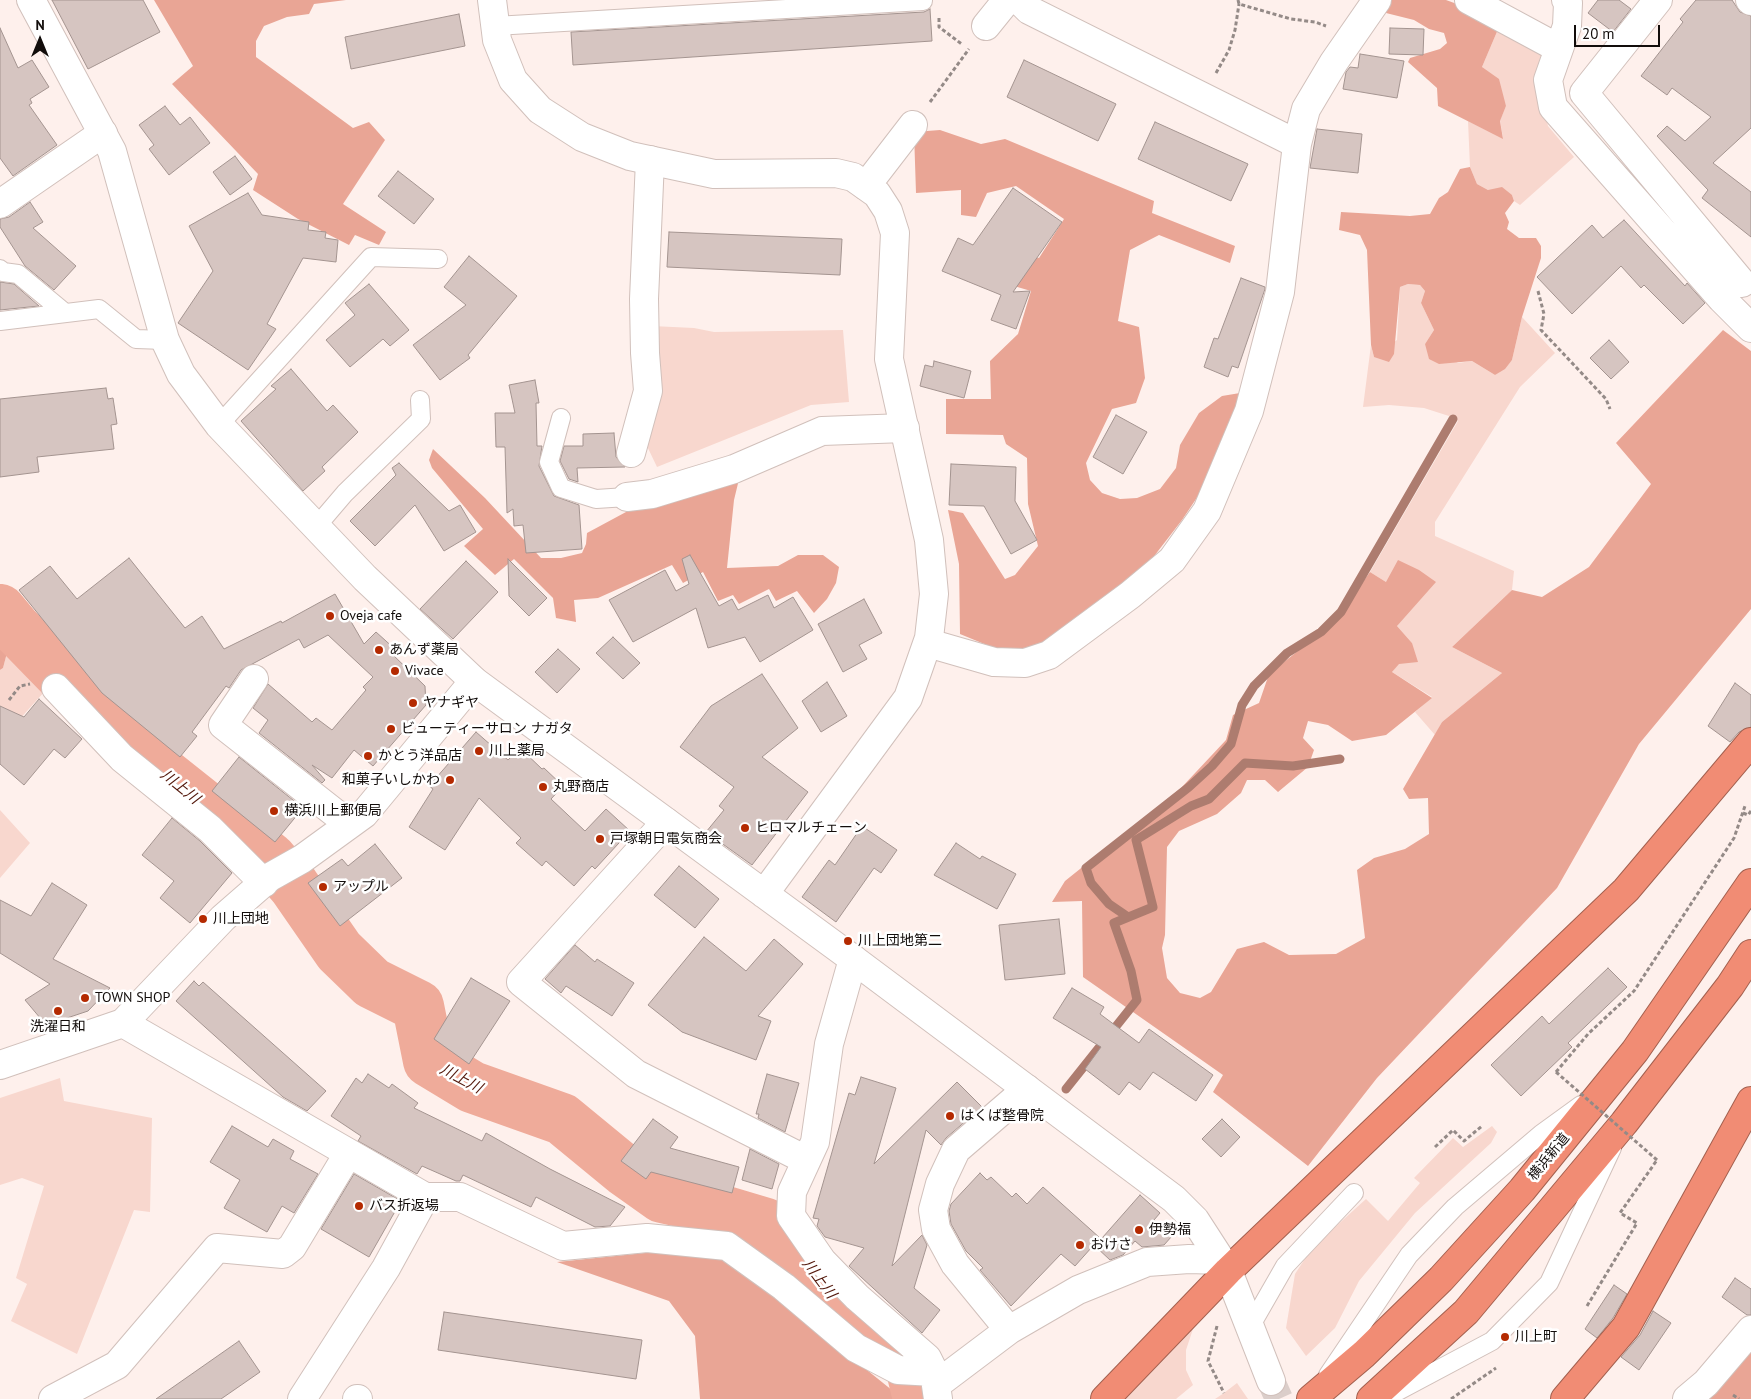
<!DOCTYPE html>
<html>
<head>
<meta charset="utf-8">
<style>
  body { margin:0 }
  #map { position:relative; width:1751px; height:1399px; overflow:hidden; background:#fef0ec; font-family:"PT Sans",sans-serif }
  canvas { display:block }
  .north { position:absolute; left:15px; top:15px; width:50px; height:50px; -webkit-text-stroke:4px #fff; paint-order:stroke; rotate:0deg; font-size:14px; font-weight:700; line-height:20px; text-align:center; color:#120d0b }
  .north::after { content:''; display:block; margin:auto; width:18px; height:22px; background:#120d0b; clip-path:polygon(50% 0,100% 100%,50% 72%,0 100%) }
  .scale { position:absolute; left:1574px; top:25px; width:86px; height:22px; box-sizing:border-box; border:2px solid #120d0b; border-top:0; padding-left:6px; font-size:15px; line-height:18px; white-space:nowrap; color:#120d0b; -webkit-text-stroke:4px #fff; paint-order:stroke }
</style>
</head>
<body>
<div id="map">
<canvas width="1751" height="1399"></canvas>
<div class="north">N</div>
<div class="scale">20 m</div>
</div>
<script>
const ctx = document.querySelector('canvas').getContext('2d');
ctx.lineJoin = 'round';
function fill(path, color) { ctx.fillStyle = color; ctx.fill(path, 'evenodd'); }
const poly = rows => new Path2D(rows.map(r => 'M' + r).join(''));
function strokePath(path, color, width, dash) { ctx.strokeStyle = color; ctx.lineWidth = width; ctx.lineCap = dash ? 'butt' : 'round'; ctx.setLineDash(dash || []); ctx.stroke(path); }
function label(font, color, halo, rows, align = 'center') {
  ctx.font = font + ' "PT Sans","Noto Sans JP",sans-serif'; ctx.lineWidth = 5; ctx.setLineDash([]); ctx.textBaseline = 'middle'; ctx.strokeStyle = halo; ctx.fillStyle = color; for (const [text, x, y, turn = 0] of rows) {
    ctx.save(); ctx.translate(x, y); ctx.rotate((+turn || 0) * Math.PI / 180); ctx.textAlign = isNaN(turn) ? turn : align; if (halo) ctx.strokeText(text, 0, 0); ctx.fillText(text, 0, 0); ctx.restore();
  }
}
const green = poly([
  [1499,27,1549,54,1540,91,1548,126,1574,157,1520,205,1514,201,1512,195,1488,190,1477,184,1470,167,1468,121,1503,138,1500,120,1506,106,1482,67],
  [1408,284,1420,285,1425,291,1421,303,1434,330,1425,344,1458,363,1472,361,1495,375,1512,360,1522,317,1555,353,1520,387,1435,522,1435,536,1514,571,1512,590,1452,647,1502,673,1442,722,1435,735,1415,712,1432,697,1392,672,1412,643,1397,626,1402,617,1386,582,1370,572,1458,421,1449,416,1424,408,1389,405,1363,407,1371,345,1374,357,1397,340,1400,287],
  [652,326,694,328,714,332,843,330,849,402,811,405,657,467,646,444],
  [12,634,54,681,0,741,0,670,3,668],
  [0,810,30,843,0,878],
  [60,1078,64,1101,152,1118,150,1212,134,1210,77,1354,11,1321,27,1284,16,1278,44,1186,22,1178,0,1185,0,1098],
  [1492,1126,1497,1132,1491,1143,1415,1213,1359,1281,1335,1328,1306,1356,1286,1328,1295,1274,1312,1248,1366,1199,1388,1221,1420,1183,1414,1178,1453,1138,1463,1147],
  [1193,1329,1186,1350,1186,1370,1193,1385,1176,1399,1120,1399,1183,1336],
  [1237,1383,1248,1399,1215,1399,1224,1393]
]);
const forest = poly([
  [154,0,346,0,314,4,309,14,287,17,264,26,256,41,256,57,353,128,369,122,385,140,343,204,386,232,379,245,355,235,349,245,298,219,253,190,258,174,172,84,193,66],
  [1391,0,1446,0,1479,12,1499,27,1482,67,1499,79,1506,106,1500,121,1503,139,1438,106,1437,88,1408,62,1410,58,1440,49,1447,43,1444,33,1429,29,1414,20,1386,13,1386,7],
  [940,130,981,144,1005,139,1154,201,1152,213,1235,246,1230,263,1159,235,1130,250,1118,321,1139,327,1145,378,1136,403,1112,409,1086,463,1090,480,1102,493,1120,499,1137,498,1160,489,1176,468,1180,445,1199,413,1222,396,1240,393,1218,466,1182,520,1148,564,1050,643,1025,648,994,648,960,634,959,564,948,510,963,513,1005,579,1015,575,1038,546,1028,504,1027,458,1006,444,1003,435,946,434,946,399,991,399,990,361,1018,334,1031,291,1014,286,1026,254,1039,258,1064,219,1016,186,987,193,976,217,961,215,961,190,916,193,914,132],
  [1470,167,1477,184,1488,190,1502,187,1512,195,1514,201,1505,213,1509,222,1507,229,1519,238,1536,238,1541,246,1541,258,1522,317,1512,360,1505,369,1495,375,1472,361,1439,364,1429,359,1425,344,1434,330,1421,303,1425,291,1420,285,1408,284,1400,287,1394,354,1389,362,1374,357,1371,345,1367,250,1360,235,1339,230,1341,212,1410,216,1430,214,1439,198,1448,192,1460,169],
  [1723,330,1751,351,1751,609,1639,744,1557,888,1377,1078,1308,1166,1213,1092,1223,1075,1083,977,1082,901,1052,902,1065,881,1181,788,1226,740,1233,715,1259,703,1269,674,1334,622,1370,572,1386,582,1398,560,1419,570,1436,582,1397,626,1412,643,1418,662,1399,664,1392,672,1432,698,1386,735,1352,741,1328,725,1308,721,1303,738,1314,750,1308,767,1278,792,1265,780,1247,780,1241,793,1217,814,1179,831,1167,847,1165,935,1162,948,1167,978,1180,993,1200,998,1211,992,1237,949,1264,942,1289,955,1336,954,1365,938,1357,870,1374,858,1405,849,1429,834,1428,798,1409,799,1403,789,1442,722,1502,673,1452,647,1512,590,1542,597,1589,567,1651,484,1616,443],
  [433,449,485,498,541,558,561,558,582,553,586,544,587,533,652,498,741,471,734,500,727,568,778,566,798,555,823,555,839,567,836,583,827,599,814,613,797,591,776,601,769,589,739,604,733,595,718,601,703,572,683,583,672,565,598,598,574,600,576,622,556,618,553,598,514,559,495,575,464,546,483,529,432,468,429,460],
  [0,617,12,634,3,668,0,670],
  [654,1252,715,1255,745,1272,903,1399,700,1399,695,1336,669,1301,557,1262],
  [1751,1345,1751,1399,1704,1399]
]);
const stream = poly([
  [1128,917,1109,904,1091,883,1086,868,1189,787,1212,766,1231,744,1242,705,1254,686,1287,653,1321,632,1341,612,1453,419],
  [1066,1089,1137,1000,1131,971,1114,923,1153,907,1136,840,1191,806,1209,799,1245,763,1293,766,1340,759]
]);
const river = poly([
  [0,610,15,628,134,750,270,858,294,886,339,951,372,983,418,1006,429,1061,472,1087,562,1119,624,1170,662,1197,719,1210,766,1224,804,1259,832,1300,878,1339,909,1358,919,1399]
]);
const building = poly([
  [52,0,143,0,160,32,88,69,52,0],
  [1598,0,1619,0,1631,9,1613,32,1588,13,1598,0],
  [1696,0,1732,0,1740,12,1751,16,1751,128,1713,163,1751,192,1751,237,1702,198,1708,190,1657,136,1667,126,1685,141,1711,117,1672,88,1667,95,1641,76,1683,22,1680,19,1696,0],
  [930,9,932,41,573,65,571,32,924,12,930,9],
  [459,14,465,46,351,69,345,37,459,14],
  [0,28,18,68,32,60,49,87,30,99,32,103,29,105,57,145,13,176,0,158,0,28],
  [1390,28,1424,29,1423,55,1389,54,1390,28],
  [1360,54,1404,61,1397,98,1343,89,1346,72,1350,67,1358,68,1360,54],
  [1024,60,1116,104,1098,141,1007,97,1024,60],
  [165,106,180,125,190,117,210,143,169,175,149,149,154,145,139,125,165,106],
  [1155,122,1248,164,1231,201,1138,159,1155,122],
  [1317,129,1362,134,1358,173,1310,168,1317,129],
  [235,156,252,179,230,195,213,172,235,156],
  [398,171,434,199,414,224,378,196,398,171],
  [1013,188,1062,222,1013,292,1030,291,1016,329,991,320,1001,295,942,271,958,238,973,245,1013,188],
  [248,193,262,215,309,222,308,230,326,232,325,238,338,240,336,262,303,258,267,324,276,329,248,370,178,323,213,271,189,226,248,193],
  [30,202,43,222,33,228,76,266,54,290,25,266,0,227,0,219,9,217,30,202],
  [1624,220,1685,286,1687,283,1705,303,1683,324,1644,285,1641,288,1621,266,1572,314,1537,277,1592,225,1603,238,1624,220],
  [669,232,842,239,840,275,667,267,669,232],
  [469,256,517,296,468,355,470,358,440,380,413,345,466,305,444,287,469,256],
  [1241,278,1265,287,1265,289,1238,368,1232,366,1228,377,1204,367,1214,338,1218,339,1241,278],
  [0,282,14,284,39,306,0,310,0,282],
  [369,284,409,330,390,346,383,339,350,367,326,340,355,315,345,303,369,284],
  [1609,340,1629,362,1611,379,1590,358,1609,340],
  [934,361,971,371,964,398,920,386,925,365,933,367,934,361],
  [291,369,327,411,333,405,358,432,322,467,325,471,303,491,241,421,276,389,271,386,291,369],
  [535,380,539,403,536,403,537,446,542,446,539,466,554,496,579,505,582,549,526,553,523,525,514,526,513,509,507,513,505,447,496,447,495,413,515,413,509,385,535,380],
  [106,388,108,399,113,398,117,424,111,425,114,449,37,457,39,472,0,477,0,399,106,388],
  [1116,415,1147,432,1123,474,1093,457,1116,415],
  [614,433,616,457,625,467,577,468,578,482,569,479,560,461,564,446,583,446,583,434,614,433],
  [399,463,449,511,460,505,476,532,444,551,415,505,375,546,350,521,396,475,392,468,399,463],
  [951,464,1016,467,1015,501,1037,540,1011,554,984,506,949,505,951,464],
  [690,555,719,606,732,599,738,610,768,595,774,608,793,597,813,630,760,662,745,637,708,648,696,608,633,642,609,600,665,570,676,591,689,584,682,559,690,555],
  [129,558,185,628,202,616,224,649,281,621,282,623,335,594,364,644,376,632,396,650,392,654,425,686,426,705,373,766,354,750,332,778,312,765,325,780,322,783,259,733,268,720,253,708,268,684,312,722,316,718,332,730,366,690,363,687,373,677,328,635,304,648,299,639,241,670,229,688,226,686,192,732,197,736,180,757,102,693,19,590,50,566,77,599,129,558],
  [508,559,547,598,529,616,509,596,508,559],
  [466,561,498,592,453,639,420,609,466,561],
  [864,599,882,633,859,645,867,659,843,672,818,624,864,599],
  [613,637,640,663,623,679,596,653,613,637],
  [558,649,580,669,557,693,535,672,558,649],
  [762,674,798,728,762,757,808,792,752,865,706,832,724,810,719,806,734,787,680,747,711,706,762,674],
  [827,682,847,716,821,732,802,701,827,682],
  [1735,683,1751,695,1751,727,1739,732,1730,742,1708,726,1735,683],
  [39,699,82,739,65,758,54,749,24,785,0,764,0,706,24,717,39,699],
  [476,732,508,760,520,748,542,769,544,768,563,786,551,799,585,831,606,809,630,831,595,869,592,866,574,886,546,861,542,866,516,843,521,838,479,798,445,850,409,827,433,789,429,786,476,732],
  [239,757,303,808,275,842,212,791,239,757],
  [172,818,200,841,232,873,190,923,160,898,174,881,142,855,172,818],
  [862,826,897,850,881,873,874,868,836,922,802,897,829,860,835,865,862,826],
  [956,843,980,859,982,856,1016,874,997,909,934,875,956,843],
  [375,844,402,878,340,926,308,883,342,859,348,866,375,844],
  [679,866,719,899,695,928,654,895,679,866],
  [52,883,87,905,53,959,110,988,88,1011,46,1025,25,1000,50,984,0,953,0,900,31,916,52,883],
  [1059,919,1065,974,1005,980,999,925,1059,919],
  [704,937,746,971,774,939,803,964,758,1016,771,1021,756,1060,682,1032,648,1005,704,937],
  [575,945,595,962,597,959,634,983,612,1016,566,986,561,993,545,979,575,945],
  [1608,968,1627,987,1568,1043,1572,1047,1521,1096,1491,1065,1542,1016,1549,1024,1608,968],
  [471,978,510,1001,469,1064,434,1039,471,978],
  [194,981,199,986,203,982,326,1091,307,1111,283,1097,176,1001,194,981],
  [1072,988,1104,1007,1100,1014,1139,1043,1149,1029,1213,1075,1196,1101,1153,1072,1140,1090,1129,1082,1119,1095,1085,1069,1101,1047,1053,1018,1072,988],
  [368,1074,389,1088,392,1084,418,1103,414,1108,482,1141,486,1133,550,1169,625,1207,610,1226,595,1227,536,1197,531,1207,463,1175,460,1181,456,1181,422,1166,417,1174,358,1141,361,1136,331,1116,356,1078,362,1083,368,1074],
  [767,1074,799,1083,785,1132,758,1118,759,1114,756,1114,767,1074],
  [861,1077,896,1088,874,1164,957,1082,982,1107,946,1138,941,1145,926,1130,892,1266,922,1235,927,1245,914,1288,940,1310,922,1333,849,1266,864,1248,825,1237,817,1226,819,1219,813,1218,849,1093,855,1095,861,1077],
  [653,1119,678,1137,670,1148,739,1167,732,1193,651,1172,646,1179,621,1161,653,1119],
  [1222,1119,1240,1137,1221,1157,1202,1139,1222,1119],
  [232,1126,268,1147,273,1139,294,1151,290,1159,318,1174,294,1213,282,1206,267,1232,224,1208,240,1180,210,1162,232,1126],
  [750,1149,779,1164,772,1189,742,1180,750,1149],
  [980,1173,987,1180,991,1177,1012,1197,1016,1193,1027,1204,1043,1187,1100,1238,1075,1266,1061,1254,1011,1306,980,1270,983,1268,966,1251,951,1224,949,1211,951,1204,980,1173],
  [354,1174,401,1201,369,1257,321,1229,354,1174],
  [1140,1195,1160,1213,1154,1220,1172,1236,1164,1245,1142,1247,1135,1241,1123,1255,1110,1260,1095,1246,1140,1195],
  [1735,1278,1751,1289,1751,1315,1747,1315,1722,1297,1735,1278],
  [1614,1285,1627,1294,1613,1318,1597,1338,1585,1329,1614,1285],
  [1653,1311,1671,1323,1639,1370,1621,1357,1640,1335,1653,1311],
  [444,1312,642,1340,636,1379,438,1350,444,1312],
  [239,1341,260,1372,221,1399,156,1399,239,1341]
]);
const secondaryTunnel = poly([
  [1271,1381,1279,1399]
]);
const path = poly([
  [1238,0,1239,4,1291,19,1315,22,1326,26],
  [939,18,939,27,963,45],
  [1216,73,1229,50,1235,30,1239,4],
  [930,102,969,49],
  [1538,291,1544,314,1541,330,1606,399,1610,409],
  [9,700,20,686,30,684],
  [1743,813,1748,815,1751,811],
  [1556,1072,1588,1034,1634,991,1734,838,1745,806],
  [1435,1147,1453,1130,1464,1141,1482,1126],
  [1587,1306,1637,1223,1620,1213,1657,1160],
  [1217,1326,1208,1361,1224,1393],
  [1733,1395,1739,1399],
  [1451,1399,1496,1368]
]);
const lane = poly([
  [495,26,923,1],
  [0,269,3,272,18,274,65,313],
  [0,321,99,309,136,339,165,340],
  [561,418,549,462,561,488,596,499,627,497],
  [219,425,371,257,438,259],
  [316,527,345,493,421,419,420,400],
  [1250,1327,1285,1266,1354,1193],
  [1328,1375,1409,1255,1455,1207,1541,1134,1581,1105],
  [1383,1399,1492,1341,1549,1283,1612,1148]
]);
const street = poly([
  [1019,0,1029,10,1297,144],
  [1469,0,1558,48],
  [1566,0,1568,3,1567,26,1548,80,1553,107,1722,299,1751,328],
  [1658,0,1584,93,1742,283],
  [1750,0,1751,1],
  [986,26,1007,0],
  [866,186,913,125],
  [0,204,103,133],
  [631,453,648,391,645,353,644,299,650,160],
  [627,497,652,494,734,469,822,431,905,428],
  [928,643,994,662,1025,663,1049,655,1130,595,1172,560,1207,511,1249,411,1280,292,1297,144,1306,109,1334,62,1377,0],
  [254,679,223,725,349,824],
  [56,688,122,758,210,829,264,883],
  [666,822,521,982,636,1074,806,1160],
  [853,959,829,1044,815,1142,792,1192,791,1216,822,1261,857,1297,927,1358,934,1372,938,1399],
  [123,1023,425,1197,460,1197,563,1246,647,1238,727,1246,784,1287,856,1348,898,1370,934,1372],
  [0,1065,123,1023,223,918,270,877,302,859,364,814,474,681],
  [1009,1330,955,1264,936,1229,933,1210,940,1184,956,1150,1027,1089],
  [936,1385,1009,1330,1078,1290,1147,1262,1189,1259,1221,1260],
  [53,1399,117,1365,217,1248,283,1254,292,1247,348,1154],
  [302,1399,386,1268,425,1197],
  [357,1399,358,1399],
  [1687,1399,1706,1383,1751,1330]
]);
const secondary = poly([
  [31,0,112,151,165,340,181,374,219,425,365,578,474,681,853,959,1174,1199,1195,1220,1228,1271,1271,1381],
  [492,0,497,40,513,80,540,110,582,137,630,156,714,174,836,173,853,177,877,194,888,211,895,233,889,359,929,540,934,594,929,638,908,698,764,894]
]);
const highway = poly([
  [1105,1399,1228,1271,1626,890,1751,742],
  [1311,1399,1364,1354,1441,1279,1522,1190,1635,1051,1751,883],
  [1371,1399,1466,1312,1624,1123,1730,986,1751,954],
  [1565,1399,1626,1327,1751,1101]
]);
const pathBridge = poly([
  [1556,1072,1657,1160]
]);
const markers = [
  [330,616,5,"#b42a01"],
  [379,650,5,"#b42a01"],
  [395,671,5,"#b42a01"],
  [413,703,5,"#b42a01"],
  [391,729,5,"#b42a01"],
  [479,751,5,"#b42a01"],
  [368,756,5,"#b42a01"],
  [450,780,5,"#b42a01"],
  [543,787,5,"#b42a01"],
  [274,811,5,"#b42a01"],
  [745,828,5,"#b42a01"],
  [600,839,5,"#b42a01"],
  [323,887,5,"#b42a01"],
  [203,919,5,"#b42a01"],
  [848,941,5,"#b42a01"],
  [85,998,5,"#b42a01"],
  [58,1011,5,"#b42a01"],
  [950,1116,5,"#b42a01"],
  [359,1206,5,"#b42a01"],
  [1139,1230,5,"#b42a01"],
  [1080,1245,5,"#b42a01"],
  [1505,1337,5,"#b42a01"]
];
const poiNames = [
  ["Oveja cafe",340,616],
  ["あんず薬局",389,650],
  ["Vivace",405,671],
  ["ヤナギヤ",423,703],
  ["ビューティーサロン ナガタ",401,729],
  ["川上薬局",489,751],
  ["かとう洋品店",378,756],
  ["和菓子いしかわ",440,780,"right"],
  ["丸野商店",553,787],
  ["横浜川上郵便局",284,811],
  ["ヒロマルチェーン",755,828],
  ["戸塚朝日電気商会",610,839],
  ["アップル",333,887],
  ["川上団地",213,919],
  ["川上団地第二",858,941],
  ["TOWN SHOP",95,998],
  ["洗濯日和",58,1027,"center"],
  ["はくば整骨院",960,1116],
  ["バス折返場",369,1206],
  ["伊勢福",1149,1230],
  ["おけさ",1090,1245],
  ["川上町",1515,1337]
];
const streetNames = [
  ["横浜新道",1549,1157,-51]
];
const waterNames = [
  ["川上川",180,787,39],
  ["川上川",461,1079,28],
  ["川上川",819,1279,53]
];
fill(green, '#f8d7ce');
fill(forest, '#e9a595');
strokePath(stream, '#ad7c6f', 9);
strokePath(river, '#efab9a', 52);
fill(building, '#d6c5c1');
strokePath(building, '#a49490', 1);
strokePath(secondaryTunnel, '#dbceca', 28, [28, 14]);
strokePath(lane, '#d1c0bb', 20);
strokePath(street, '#d1c0bb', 30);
strokePath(secondary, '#d1c0bb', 30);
strokePath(highway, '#a3604f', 30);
strokePath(path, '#948a87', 3, [4, 2.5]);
strokePath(lane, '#fff', 18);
strokePath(street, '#fff', 28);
strokePath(secondary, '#fff', 28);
strokePath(highway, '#f18c74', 28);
strokePath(pathBridge, '#948a87', 3, [4, 2.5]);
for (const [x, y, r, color] of markers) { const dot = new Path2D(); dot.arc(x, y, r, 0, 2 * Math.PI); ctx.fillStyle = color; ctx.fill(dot); strokePath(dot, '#fff', 2); }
label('14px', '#120d0b', '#fff', poiNames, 'left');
label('14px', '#120d0b', '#fff', streetNames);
label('italic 15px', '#521609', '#fff', waterNames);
</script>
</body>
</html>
